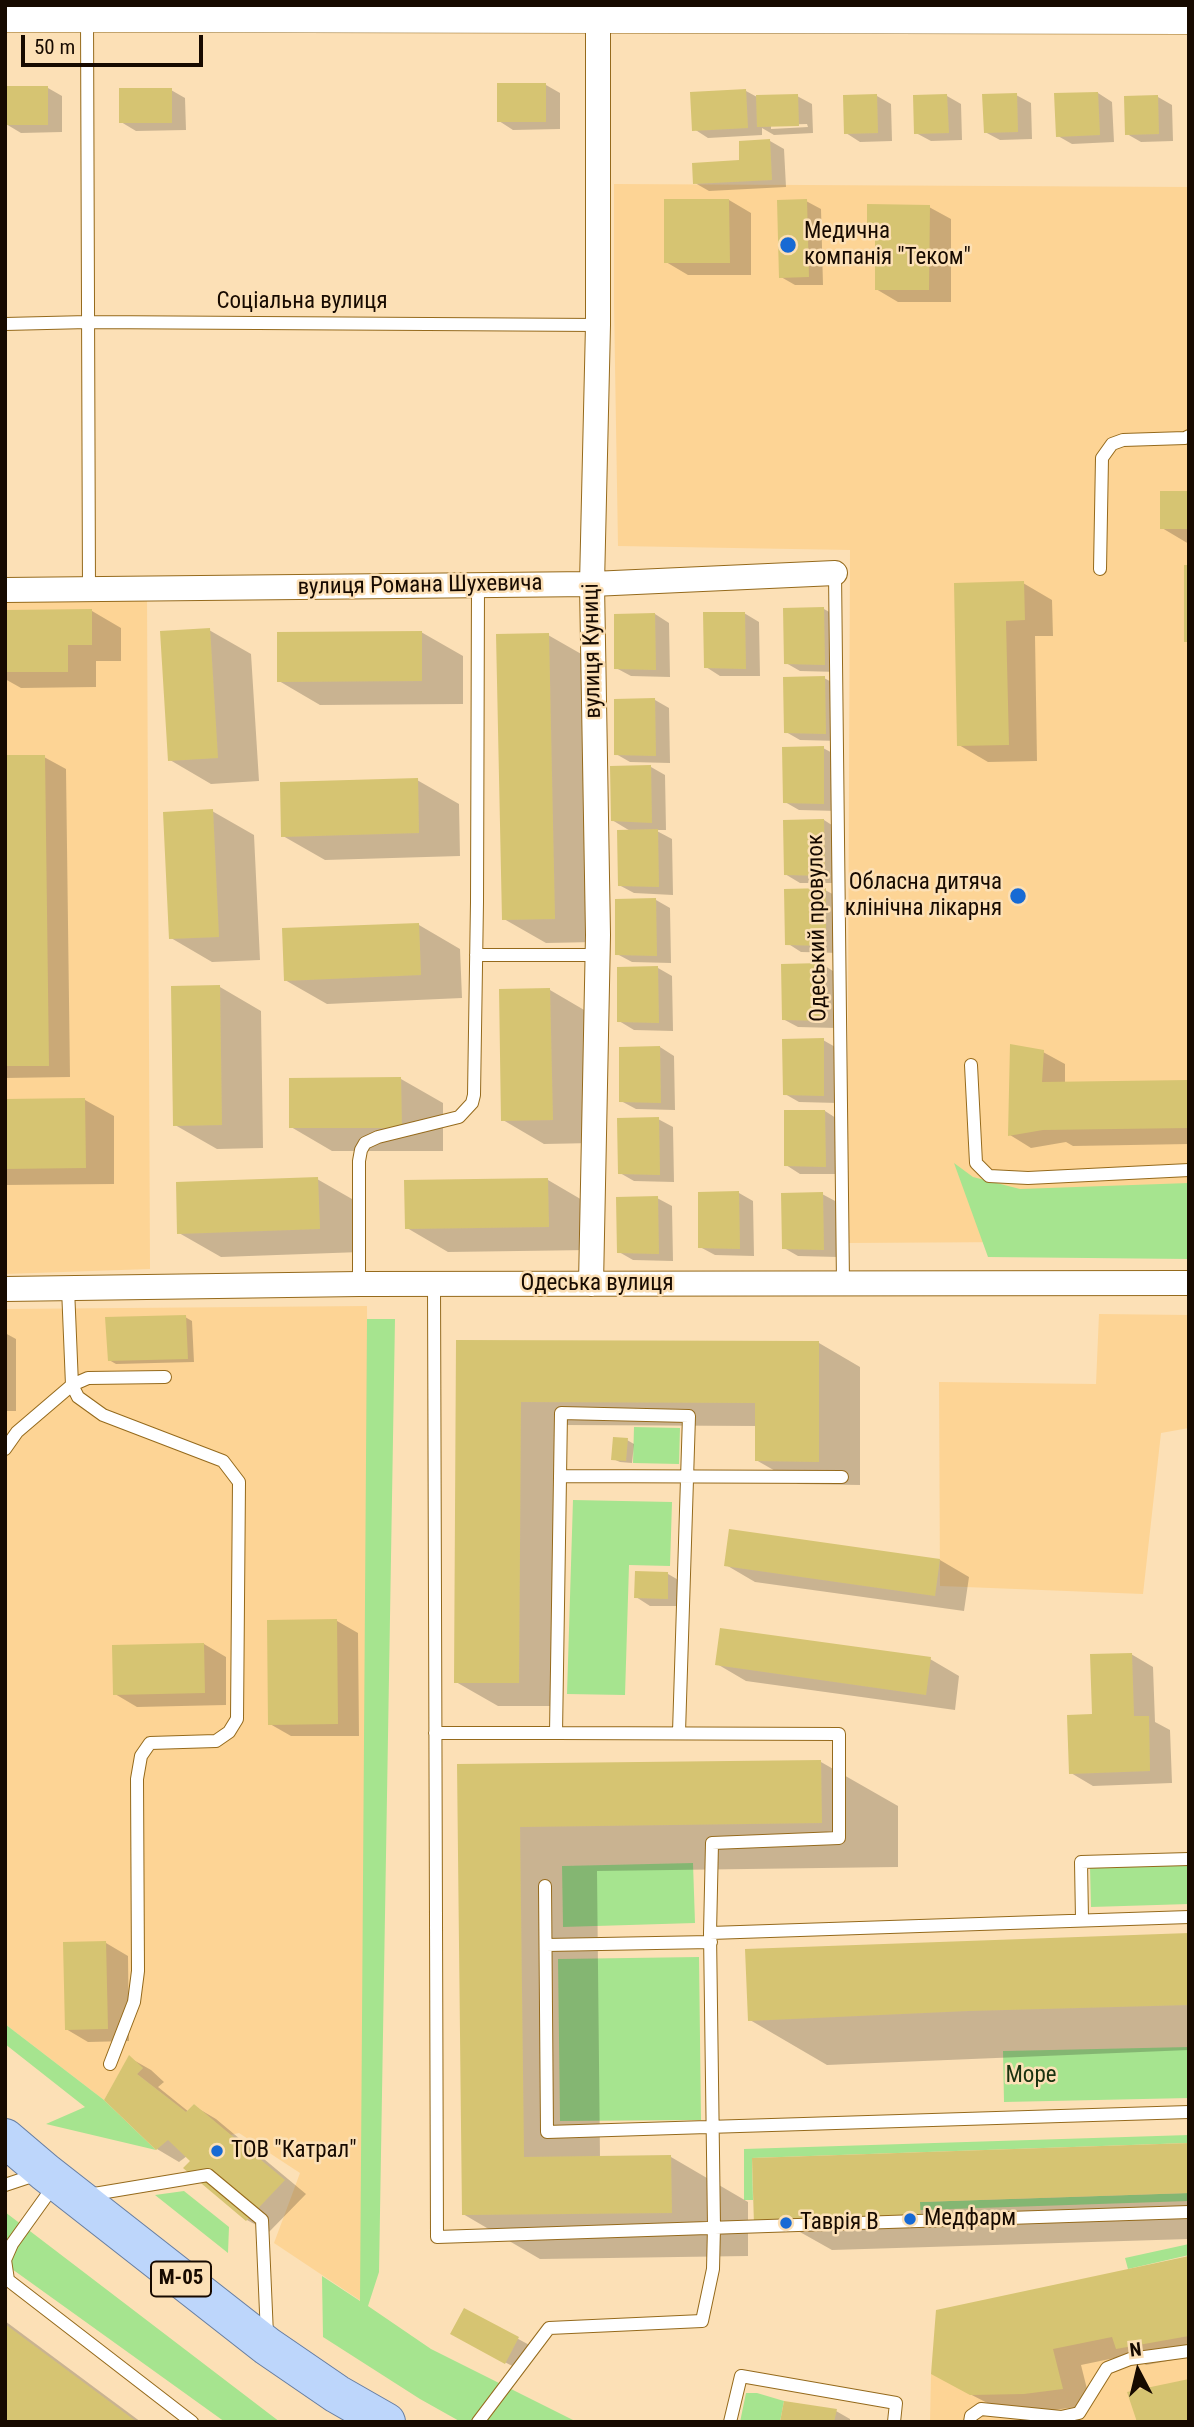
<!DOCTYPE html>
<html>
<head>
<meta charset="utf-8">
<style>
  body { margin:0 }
  #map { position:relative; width:1194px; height:2427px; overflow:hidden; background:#fce0b6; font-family:"Roboto Condensed",sans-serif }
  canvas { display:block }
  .frame { position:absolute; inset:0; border:7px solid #170a00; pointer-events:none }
  .north { position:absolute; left:1103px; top:2336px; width:70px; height:70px; -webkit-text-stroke:5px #fce0b6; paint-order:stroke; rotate:353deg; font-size:19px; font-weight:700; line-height:28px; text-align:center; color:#170a00 }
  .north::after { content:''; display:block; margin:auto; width:24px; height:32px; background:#170a00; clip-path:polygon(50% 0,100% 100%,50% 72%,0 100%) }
  .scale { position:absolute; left:21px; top:35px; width:182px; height:32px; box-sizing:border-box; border:4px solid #170a00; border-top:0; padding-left:9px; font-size:21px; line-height:24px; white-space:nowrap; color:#170a00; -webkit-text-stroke:5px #fce0b6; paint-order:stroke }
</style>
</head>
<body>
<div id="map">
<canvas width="1194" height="2427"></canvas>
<div class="frame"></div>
<div class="north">N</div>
<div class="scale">50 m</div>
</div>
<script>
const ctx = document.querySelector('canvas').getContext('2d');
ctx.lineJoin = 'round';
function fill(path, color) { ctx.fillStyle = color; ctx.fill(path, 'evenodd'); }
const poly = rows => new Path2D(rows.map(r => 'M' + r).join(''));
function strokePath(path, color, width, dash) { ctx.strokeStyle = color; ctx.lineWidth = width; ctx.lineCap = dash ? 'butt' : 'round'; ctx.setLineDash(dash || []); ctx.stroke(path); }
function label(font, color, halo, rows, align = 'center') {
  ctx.font = font + ' "Roboto Condensed",sans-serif'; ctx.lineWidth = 5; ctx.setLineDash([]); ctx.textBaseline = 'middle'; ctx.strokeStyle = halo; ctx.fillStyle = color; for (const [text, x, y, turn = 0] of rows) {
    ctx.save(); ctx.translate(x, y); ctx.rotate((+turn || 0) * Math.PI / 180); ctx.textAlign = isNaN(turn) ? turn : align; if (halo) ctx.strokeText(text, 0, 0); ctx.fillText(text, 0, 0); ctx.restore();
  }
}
const built = poly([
  [614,184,1189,187,1189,1241,847,1243,850,550,618,546,614,304],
  [147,594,150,1269,5,1274,5,595],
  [367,1306,368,1543,361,2301,274,2243,300,2173,239,2133,230,2135,194,2104,186,2112,137,2074,143,2068,129,2056,104,2100,5,2024,5,1309],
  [1099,1314,1189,1315,1189,1428,1161,1433,1143,1594,940,1586,939,1382,1096,1384],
  [1189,2256,1189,2422,930,2422,931,2374]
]);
const green = poly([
  [954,1163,973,1177,1020,1189,1189,1183,1189,1259,988,1257],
  [367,1319,395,1319,379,2272,368,2306,431,2349,577,2422,461,2422,420,2399,323,2337,322,2276,360,2301],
  [634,1427,680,1428,679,1464,633,1463],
  [573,1500,672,1502,670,1566,629,1565,625,1695,567,1694],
  [693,1863,695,1923,563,1927,562,1866],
  [1189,1865,1189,1904,1091,1907,1090,1867],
  [699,1957,701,2120,560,2121,558,1959],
  [5,2024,104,2100,156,2150,46,2124,85,2107,5,2044],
  [1189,2047,1189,2098,1004,2102,1003,2051],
  [1189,2135,1189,2143,752,2158,753,2200,744,2200,744,2149],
  [184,2191,229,2227,228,2253,155,2195],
  [1189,2193,1189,2201,920,2210,920,2202],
  [5,2212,280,2422,225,2422,5,2264],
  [1189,2244,1189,2255,1128,2269,1125,2258],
  [746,2393,757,2393,784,2401,780,2422,740,2422]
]);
const shadow = poly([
  [546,85,560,93,560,129,513,130,499,121],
  [48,88,62,96,62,132,21,133,6,124],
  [171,90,185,98,186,130,136,131,121,122],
  [746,91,757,97,797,96,812,104,813,133,774,135,762,128,762,135,708,138,694,129],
  [807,124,808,127,771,129,771,125],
  [1098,93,1112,102,1114,142,1072,144,1058,136],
  [1016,95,1031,103,1032,139,1000,140,985,132],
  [877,96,891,104,892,141,860,142,846,133],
  [947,96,961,104,962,140,931,141,916,133],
  [1158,97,1172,105,1173,141,1141,142,1127,134],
  [770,141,784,149,786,187,709,191,695,183,741,162],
  [729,200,751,213,751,275,688,275,666,262],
  [806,201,821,209,823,285,795,285,781,277],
  [929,207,951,219,951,302,898,302,876,289,877,235,869,230],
  [1189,492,1189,544,1162,528],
  [1023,583,1052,600,1053,636,1035,636,1037,761,988,762,959,745,956,585],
  [824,609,838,617,839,672,800,671,786,663],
  [92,611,121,628,121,661,96,661,96,687,21,688,5,679,5,612],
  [744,613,759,622,760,676,720,676,706,667],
  [655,614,669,623,670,677,631,676,616,668],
  [209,630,251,654,259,781,211,784,170,760],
  [421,632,463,656,463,704,320,705,279,681],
  [548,635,590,659,596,942,546,943,504,919],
  [824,678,839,686,840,741,800,740,786,732],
  [655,700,669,708,670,763,630,762,616,754],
  [823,748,838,756,838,811,799,810,785,802],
  [5,757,44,757,66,769,70,1077,5,1078],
  [651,767,665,775,666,830,655,830,672,839,673,895,634,893,619,885,632,832,612,820],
  [417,780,459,804,460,856,325,860,283,836],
  [212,811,254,835,260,960,212,962,171,938],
  [824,820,838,829,839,883,800,883,785,874],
  [825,890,840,898,840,953,801,952,787,943],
  [656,900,670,908,671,963,632,962,617,954],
  [419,925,460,949,462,998,327,1004,285,980],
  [822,964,836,973,837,1028,798,1027,783,1019],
  [658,968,672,976,673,1031,634,1030,619,1021],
  [220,987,261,1011,263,1148,217,1149,175,1125],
  [550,990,591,1014,594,1143,544,1144,503,1120],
  [823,1040,837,1048,838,1103,799,1102,785,1094],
  [660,1047,674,1056,675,1110,636,1109,621,1101],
  [1043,1052,1065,1064,1065,1084,1189,1082,1189,1144,1073,1146,1066,1142,1031,1148,1010,1135],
  [401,1079,443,1103,443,1151,332,1151,291,1127],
  [5,1100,85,1100,114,1116,114,1184,5,1185],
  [825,1111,839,1120,840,1174,800,1174,786,1165],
  [658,1119,673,1127,674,1182,634,1181,620,1173],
  [317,1179,359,1203,361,1252,221,1257,179,1233],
  [548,1180,589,1204,590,1250,448,1252,407,1228],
  [739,1193,753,1201,754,1256,715,1255,700,1247],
  [822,1194,837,1202,838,1257,798,1256,784,1248],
  [657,1198,672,1206,673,1261,633,1260,619,1252],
  [185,1317,192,1321,194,1362,116,1364,109,1360],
  [5,1333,16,1339,16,1411,5,1411],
  [458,1341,819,1343,860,1367,860,1485,798,1484,756,1460,757,1426,562,1425,560,1706,498,1706,456,1682],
  [627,1440,634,1444,632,1463,620,1462,613,1459],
  [940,1560,969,1577,964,1611,755,1582,726,1565],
  [668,1574,682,1582,681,1606,650,1606,636,1597],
  [337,1621,358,1633,359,1736,291,1736,270,1724],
  [204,1644,226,1657,226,1705,137,1707,115,1694],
  [1131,1654,1153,1667,1155,1722,1170,1730,1172,1783,1093,1786,1071,1773,1093,1715],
  [930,1659,959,1676,955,1710,746,1681,717,1664],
  [821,1762,898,1806,898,1867,597,1871,600,2158,671,2157,748,2202,748,2256,540,2259,463,2214,458,1766],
  [1189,1935,1189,2050,827,2065,750,2020],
  [106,1943,128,1956,129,2041,88,2042,66,2029],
  [130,2058,151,2070,164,2082,158,2087,189,2112,194,2106,216,2119,306,2194,269,2232,247,2220,185,2168,192,2161,187,2156,179,2162,157,2149,106,2100],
  [1189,2145,1189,2239,832,2250,791,2227],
  [1189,2258,1189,2357,1146,2365,1129,2355,1081,2365,1091,2405,1054,2410,1001,2410,962,2390],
  [465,2310,533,2347,520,2370,466,2342],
  [5,2321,141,2422,5,2422],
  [836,2411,850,2419,850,2422,782,2422]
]);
const building = poly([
  [497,83,546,83,546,122,497,122],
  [5,86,48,86,48,125,5,125],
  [119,88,172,88,172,123,119,123],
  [746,89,748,128,692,131,690,92],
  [1098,92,1100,135,1056,137,1054,93],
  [1017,93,1018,132,984,133,982,94],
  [798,94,799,126,757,127,756,95],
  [877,94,878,133,844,134,843,95],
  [947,94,949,133,914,134,913,95],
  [1158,95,1159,134,1125,135,1124,96],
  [770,139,772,180,693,184,692,163,739,160,739,141],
  [664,199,729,199,730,263,664,263],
  [807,199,809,277,779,278,777,200],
  [867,204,930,205,929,290,875,290,875,231,867,231],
  [1160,491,1189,491,1189,529,1160,529],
  [1184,565,1189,565,1189,642,1184,642],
  [1024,581,1025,620,1006,621,1009,745,957,746,954,583],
  [824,607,825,665,784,664,783,608],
  [92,609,92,645,68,645,68,672,5,672,5,610],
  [703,612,745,612,746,669,704,668],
  [655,613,656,670,614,669,614,614],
  [210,628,218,758,168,761,160,631],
  [422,631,422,681,277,682,277,632],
  [549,633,555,919,502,920,496,634],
  [825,676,826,734,784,733,783,677],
  [655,698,656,756,614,755,614,699],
  [824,746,824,804,783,803,782,747],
  [5,755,45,755,49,1066,5,1066],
  [651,765,652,823,611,821,610,766],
  [418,778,419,833,281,837,280,782],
  [213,809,219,937,169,939,163,812],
  [824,819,825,876,784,875,783,820],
  [658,829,659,887,618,886,617,830],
  [826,888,826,946,785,945,784,889],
  [656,898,657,956,615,955,615,899],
  [419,923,421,975,284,981,282,928],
  [822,963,823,1021,782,1020,781,964],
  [658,966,659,1023,617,1022,617,967],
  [220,985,222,1125,173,1126,171,986],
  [550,988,553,1120,501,1121,499,989],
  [824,1038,824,1096,783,1095,782,1039],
  [1010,1044,1044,1050,1042,1082,1189,1080,1189,1128,1043,1130,1008,1136],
  [660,1046,661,1103,619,1102,619,1047],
  [401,1077,402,1128,289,1128,289,1078],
  [85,1098,86,1168,5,1169,5,1099],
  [784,1110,825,1110,826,1167,784,1166],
  [659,1117,660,1175,618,1174,617,1118],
  [318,1177,320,1229,177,1234,176,1182],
  [548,1178,549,1227,405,1229,404,1180],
  [739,1191,740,1249,698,1248,698,1192],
  [823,1192,824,1250,782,1249,781,1193],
  [658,1196,659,1254,617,1253,616,1197],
  [186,1315,188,1359,108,1361,105,1317],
  [456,1340,819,1341,819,1462,755,1461,755,1403,521,1402,519,1683,454,1683],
  [613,1437,628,1438,626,1461,611,1460],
  [729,1529,940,1559,935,1596,724,1566],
  [635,1571,668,1572,668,1599,634,1598],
  [337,1619,338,1724,268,1725,267,1620],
  [720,1628,931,1657,926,1695,715,1665],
  [204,1643,205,1693,113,1695,112,1645],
  [1132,1653,1134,1716,1149,1716,1150,1771,1069,1774,1067,1715,1092,1714,1090,1654],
  [821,1760,822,1823,520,1827,524,2157,671,2155,672,2213,462,2215,457,1764],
  [1189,1933,1189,2005,968,2011,748,2021,745,1949],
  [106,1941,108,2029,65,2030,63,1942],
  [129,2055,143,2068,137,2074,186,2112,194,2104,285,2180,246,2221,183,2168,190,2161,168,2140,156,2150,104,2100],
  [1189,2143,1189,2193,920,2202,921,2219,754,2225,752,2158],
  [1189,2256,1189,2336,1116,2349,1112,2337,1053,2349,1063,2389,1024,2394,970,2395,931,2374,936,2310],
  [464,2308,519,2337,505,2364,450,2334],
  [5,2324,137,2422,5,2422],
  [1189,2379,1189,2422,1137,2422,1127,2392],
  [784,2401,837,2409,834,2422,780,2422]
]);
const service = poly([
  [87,17,89,590],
  [5,324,88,322,598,325],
  [1100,569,1102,458,1112,444,1123,440,1185,438,1189,436],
  [835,573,843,1283],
  [476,955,597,955],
  [971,1065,976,1163,989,1176,1028,1178,1189,1170],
  [359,1284,359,1161,361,1150,365,1143,378,1137,459,1117,472,1103,474,1095,477,902,478,586],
  [434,1284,437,2237,1189,2212],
  [68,1288,72,1385,78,1397,103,1415,223,1461,239,1482,237,1719,229,1732,216,1741,150,1743,141,1756,137,1779,138,1971,134,2002,110,2064],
  [5,1449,17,1432,72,1385,88,1378,165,1377],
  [560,1476,842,1477],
  [679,1732,689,1416,561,1413,556,1733,839,1734,839,1838,712,1843,710,1933],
  [435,1733,556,1733],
  [545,1886,547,2132,1189,2112],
  [1082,1919,1081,1862,1189,1859],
  [546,1945,711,1942],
  [55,2184,12,2244,5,2260,8,2280,192,2422],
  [5,2185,38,2174],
  [88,2195,208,2175,262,2220,267,2335],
  [478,2422,549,2328,702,2321,713,2269,714,2227,710,1933,1189,1917],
  [730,2422,741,2376,896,2403,894,2422],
  [970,2422,971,2416,981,2409,1061,2417,1079,2413,1107,2368,1130,2359,1189,2351]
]);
const minor = poly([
  [5,590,592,584,835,573],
  [591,1284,598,935,592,584,598,325,598,18],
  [5,1289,359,1284,1189,1283]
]);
const tertiary = poly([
  [5,16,1189,18]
]);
const primary = poly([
  [5,2138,45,2172,267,2346,337,2394,386,2422]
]);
const markers = [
  [788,245,9,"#176ad4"],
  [1018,896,9,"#176ad4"],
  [217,2151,7,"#176ad4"],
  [910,2219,7,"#176ad4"],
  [786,2223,7,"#176ad4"]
];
const shields = [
  [181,2279,60]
];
const shieldNames = [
  ["М-05",181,2279]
];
const poiNames = [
  ["Медична",804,232],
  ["компанія \"Теком\"",804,258],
  ["Обласна дитяча",1002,883,"right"],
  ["клінічна лікарня",1002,909,"right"],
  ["ТОВ \"Катрал\"",231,2151],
  ["Медфарм",924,2219],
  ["Таврія В",800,2223]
];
const streetNames = [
  ["Соціальна вулиця",302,302],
  ["вулиця Романа Шухевича",420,586,-1],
  ["вулиця Куниці",593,651,-91],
  ["Одеський провулок",818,928,-91],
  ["Одеська вулиця",597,1284]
];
const parkNames = [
  ["Море",1031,2076]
];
fill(built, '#fdd495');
fill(green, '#a6e48f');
fill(shadow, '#0003');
fill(building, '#d6c472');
strokePath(service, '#956a1c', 14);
strokePath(minor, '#956a1c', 26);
strokePath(tertiary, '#956a1c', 33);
strokePath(primary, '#667da1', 40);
strokePath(service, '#fff', 12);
strokePath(minor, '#fff', 24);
strokePath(tertiary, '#fff', 32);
strokePath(primary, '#bdd6fb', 38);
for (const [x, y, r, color] of markers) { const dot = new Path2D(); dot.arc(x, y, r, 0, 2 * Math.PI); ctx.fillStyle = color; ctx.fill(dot); strokePath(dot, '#fce0b6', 2.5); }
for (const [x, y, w] of shields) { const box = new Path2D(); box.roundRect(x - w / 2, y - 17.5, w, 35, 5); ctx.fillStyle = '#fce0b6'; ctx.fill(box); strokePath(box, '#170a00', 2); }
label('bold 21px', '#170a00', null, shieldNames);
label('23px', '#170a00', '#fce0b6', poiNames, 'left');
label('23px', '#170a00', '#fce0b6', streetNames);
label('23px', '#19310f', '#fce0b6', parkNames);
</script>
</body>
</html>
